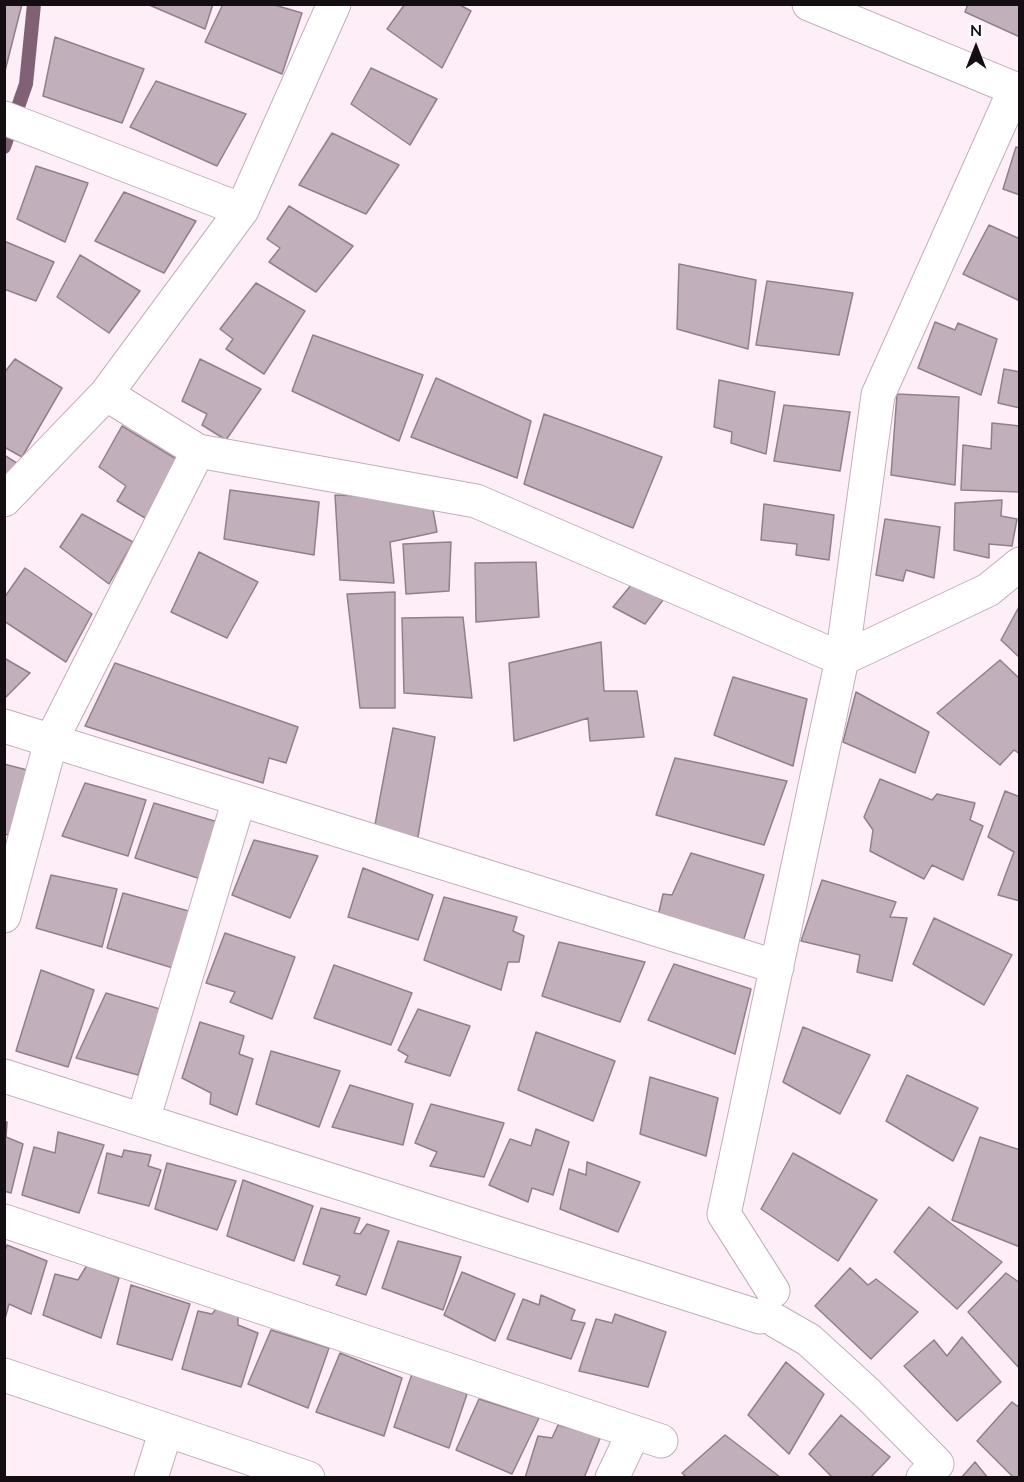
<!DOCTYPE html>
<html>
<head>
<meta charset="utf-8">
<style>
  body { margin:0 }
  #map { position:relative; width:1024px; height:1482px; overflow:hidden; background:#fdeef7; font-family:Mulish,sans-serif }
  canvas { display:block }
  .frame { position:absolute; inset:0; border:6px solid #140e12; pointer-events:none }
  .north { position:absolute; left:946px; top:18px; width:60px; height:60px; -webkit-text-stroke:4px #fff; paint-order:stroke; rotate:0deg; font-size:16px; font-weight:700; line-height:24px; text-align:center; color:#140e12 }
  .north::after { content:''; display:block; margin:auto; width:21px; height:27px; background:#140e12; clip-path:polygon(50% 0,100% 100%,50% 72%,0 100%) }
</style>
</head>
<body>
<div id="map">
<canvas width="1024" height="1482"></canvas>
<div class="frame"></div>
<div class="north">N</div>
</div>
<script>
const ctx = document.querySelector('canvas').getContext('2d');
ctx.lineJoin = 'round';
const poly = rows => new Path2D(rows.map(r => 'M' + r).join(''));
function strokePath(path, color, width, dash) { ctx.strokeStyle = color; ctx.lineWidth = width; ctx.lineCap = dash ? 'butt' : 'round'; ctx.setLineDash(dash || []); ctx.stroke(path); }
function fill(path, color) { ctx.fillStyle = color; ctx.fill(path, 'evenodd'); }
const stream = poly([
  [4,147,26,84,34,4]
]);
const building = poly([
  [4,4,22,4,5,71,4,71,4,4],
  [147,4,213,4,205,29,147,4],
  [223,4,271,4,302,13,282,74,205,42,223,4],
  [405,4,458,4,471,11,442,68,387,29,405,4],
  [968,4,1020,4,1020,37,965,12,968,4],
  [55,37,144,69,122,123,43,96,55,37],
  [371,68,437,99,410,145,351,104,371,68],
  [156,81,246,114,217,166,130,127,156,81],
  [332,133,399,165,366,214,299,185,332,133],
  [1016,147,1020,148,1020,195,1003,189,1016,147],
  [36,166,88,183,65,242,17,219,36,166],
  [124,192,196,221,164,273,95,241,124,192],
  [289,206,353,246,316,292,269,262,280,248,267,239,289,206],
  [989,225,1020,239,1020,301,963,274,989,225],
  [4,241,54,262,36,301,4,289,4,241],
  [80,255,140,291,109,333,57,297,80,255],
  [679,264,756,280,748,349,677,329,679,264],
  [767,281,853,293,839,355,756,345,767,281],
  [256,283,305,311,264,374,226,349,233,339,220,329,256,283],
  [935,322,955,330,958,323,997,339,981,395,918,368,935,322],
  [313,335,423,375,399,441,292,391,313,335],
  [15,359,62,388,22,457,4,447,4,373,15,359],
  [200,359,261,389,226,440,202,425,207,414,182,401,200,359],
  [1004,369,1020,372,1020,408,998,403,1004,369],
  [436,378,531,421,517,478,411,437,436,378],
  [719,380,775,392,766,454,731,443,732,432,714,427,719,380],
  [897,394,959,397,955,485,891,475,897,394],
  [784,405,850,412,840,471,774,461,784,405],
  [544,414,662,457,633,528,524,484,544,414],
  [992,423,1020,426,1020,492,961,490,963,445,991,449,992,423],
  [122,426,183,463,150,521,117,501,126,486,99,467,122,426],
  [4,455,23,467,4,489,4,455],
  [230,490,319,502,314,555,224,539,230,490],
  [335,495,431,499,437,532,390,542,394,583,340,580,335,495],
  [1002,500,1001,516,1017,519,1012,546,989,544,989,558,954,550,955,503,1002,500],
  [764,504,834,515,829,560,796,555,797,544,761,540,764,504],
  [82,514,133,542,109,584,60,547,82,514],
  [885,519,940,527,934,578,906,570,903,581,876,575,885,519],
  [451,542,449,591,406,594,403,544,451,542],
  [199,552,258,582,227,638,171,612,199,552],
  [536,562,539,617,476,622,475,563,536,562],
  [25,568,92,614,66,662,4,621,4,598,25,568],
  [632,584,663,600,645,624,613,607,632,584],
  [395,592,395,708,360,708,347,594,395,592],
  [1020,605,1020,658,1001,640,1020,605],
  [463,617,472,698,404,693,402,618,463,617],
  [601,642,604,691,637,691,644,737,590,741,588,718,514,741,509,663,601,642],
  [4,658,30,673,4,699,4,658],
  [1000,660,1020,679,1020,754,1014,750,1000,765,937,713,1000,660],
  [115,663,298,727,286,763,269,758,263,783,85,726,115,663],
  [733,677,807,699,793,766,714,735,733,677],
  [856,692,929,732,915,773,843,742,856,692],
  [393,728,435,737,418,837,374,830,393,728],
  [675,758,787,781,764,845,656,815,675,758],
  [4,764,27,770,13,836,4,834,4,764],
  [880,779,932,800,937,794,975,803,970,820,983,826,963,880,932,865,924,879,870,851,873,830,864,817,880,779],
  [85,783,146,800,128,856,62,836,85,783],
  [1005,791,1020,797,1020,901,998,895,1014,852,988,837,1005,791],
  [154,803,221,823,204,880,135,858,154,803],
  [254,840,318,856,290,918,232,895,254,840],
  [691,853,764,875,742,945,658,916,663,894,672,895,691,853],
  [363,868,433,895,418,940,348,917,363,868],
  [51,875,117,889,102,947,36,928,51,875],
  [822,880,896,902,890,917,907,918,892,981,857,972,860,955,801,941,822,880],
  [123,893,196,913,173,968,107,948,123,893],
  [444,897,517,917,513,931,524,936,519,962,508,962,501,990,424,960,444,897],
  [934,918,1012,955,984,1005,913,964,934,918],
  [225,933,295,957,272,1019,230,1002,235,992,206,983,225,933],
  [559,942,645,962,620,1022,542,996,559,942],
  [674,964,751,989,735,1054,648,1020,674,964],
  [334,965,412,993,391,1045,314,1018,334,965],
  [41,970,94,990,68,1067,16,1051,41,970],
  [106,993,160,1009,138,1075,76,1058,106,993],
  [418,1009,470,1026,450,1076,405,1062,408,1056,398,1050,418,1009],
  [200,1022,244,1036,239,1054,253,1059,237,1115,210,1104,211,1093,182,1078,200,1022],
  [803,1027,870,1055,840,1114,783,1082,803,1027],
  [536,1032,615,1061,593,1121,518,1090,536,1032],
  [271,1051,340,1071,319,1127,256,1104,271,1051],
  [907,1075,978,1108,953,1161,886,1121,907,1075],
  [650,1077,718,1098,706,1156,640,1134,650,1077],
  [350,1085,413,1104,403,1145,332,1127,350,1085],
  [431,1104,504,1123,484,1177,430,1166,437,1152,415,1143,431,1104],
  [4,1122,7,1122,6,1137,23,1144,11,1193,4,1191,4,1122],
  [536,1129,569,1142,553,1195,532,1188,528,1202,489,1185,510,1139,531,1146,536,1129],
  [58,1132,104,1145,79,1213,22,1195,34,1147,55,1153,58,1132],
  [980,1137,1020,1150,1020,1247,952,1220,980,1137],
  [124,1150,151,1155,148,1166,161,1170,149,1206,98,1193,107,1153,122,1157,124,1150],
  [793,1153,877,1200,838,1261,761,1209,793,1153],
  [587,1162,640,1182,618,1232,560,1209,569,1169,586,1175,587,1162],
  [167,1163,236,1181,217,1230,155,1209,167,1163],
  [243,1180,313,1206,294,1261,227,1236,243,1180],
  [929,1207,1002,1262,957,1309,894,1252,929,1207],
  [321,1208,360,1218,354,1233,360,1234,367,1224,389,1231,366,1295,336,1285,340,1276,303,1264,321,1208],
  [398,1241,461,1257,443,1310,382,1288,398,1241],
  [7,1245,47,1261,31,1314,9,1304,5,1319,4,1254,7,1245],
  [87,1265,119,1278,101,1338,43,1315,55,1274,78,1280,87,1265],
  [850,1268,868,1285,876,1279,918,1312,871,1359,815,1306,850,1268],
  [462,1272,515,1294,495,1341,444,1315,462,1272],
  [1006,1273,1020,1283,1020,1369,968,1312,1006,1273],
  [131,1285,190,1304,172,1360,117,1344,131,1285],
  [541,1295,575,1310,571,1320,585,1323,571,1359,507,1339,523,1299,539,1305,541,1295],
  [217,1308,238,1314,238,1325,258,1333,241,1387,182,1369,198,1311,212,1314,217,1308],
  [615,1314,666,1332,648,1387,579,1371,596,1319,612,1323,615,1314],
  [271,1330,329,1348,308,1408,248,1384,271,1330],
  [962,1337,1001,1382,957,1421,904,1366,934,1340,947,1356,962,1337],
  [340,1353,402,1378,384,1436,316,1412,340,1353],
  [786,1362,824,1394,789,1454,748,1415,786,1362],
  [412,1374,467,1394,449,1448,394,1427,412,1374],
  [479,1399,539,1418,512,1474,456,1450,479,1399],
  [1012,1402,1020,1408,1020,1478,1014,1478,977,1441,1012,1402],
  [841,1415,890,1457,870,1478,833,1478,809,1454,841,1415],
  [558,1425,601,1436,584,1478,525,1478,538,1436,552,1438,558,1425],
  [725,1435,780,1477,687,1478,682,1473,725,1435],
  [975,1462,988,1478,961,1478,975,1462]
]);
const street = poly([
  [4,118,242,210],
  [106,394,242,210,334,4],
  [4,500,106,394,198,451,476,501,842,659,988,590,1020,564],
  [4,726,777,967],
  [4,916,51,741,198,451],
  [4,1076,760,1317],
  [143,1120,239,800],
  [4,1221,661,1441],
  [773,1291,724,1214,842,659,878,395,1015,89],
  [776,1321,809,1340,868,1394,937,1464,923,1478],
  [4,1375,308,1478],
  [151,1478,166,1430],
  [612,1478,634,1432]
]);
const secondary = poly([
  [809,4,1020,91]
]);
strokePath(stream, '#816176', 14);
fill(building, '#c1afbb');
strokePath(building, '#91808b', 1.5);
strokePath(street, '#c1afba', 35);
strokePath(secondary, '#c1afba', 35);
strokePath(street, '#fff', 33);
strokePath(secondary, '#fff', 33);
</script>
</body>
</html>
